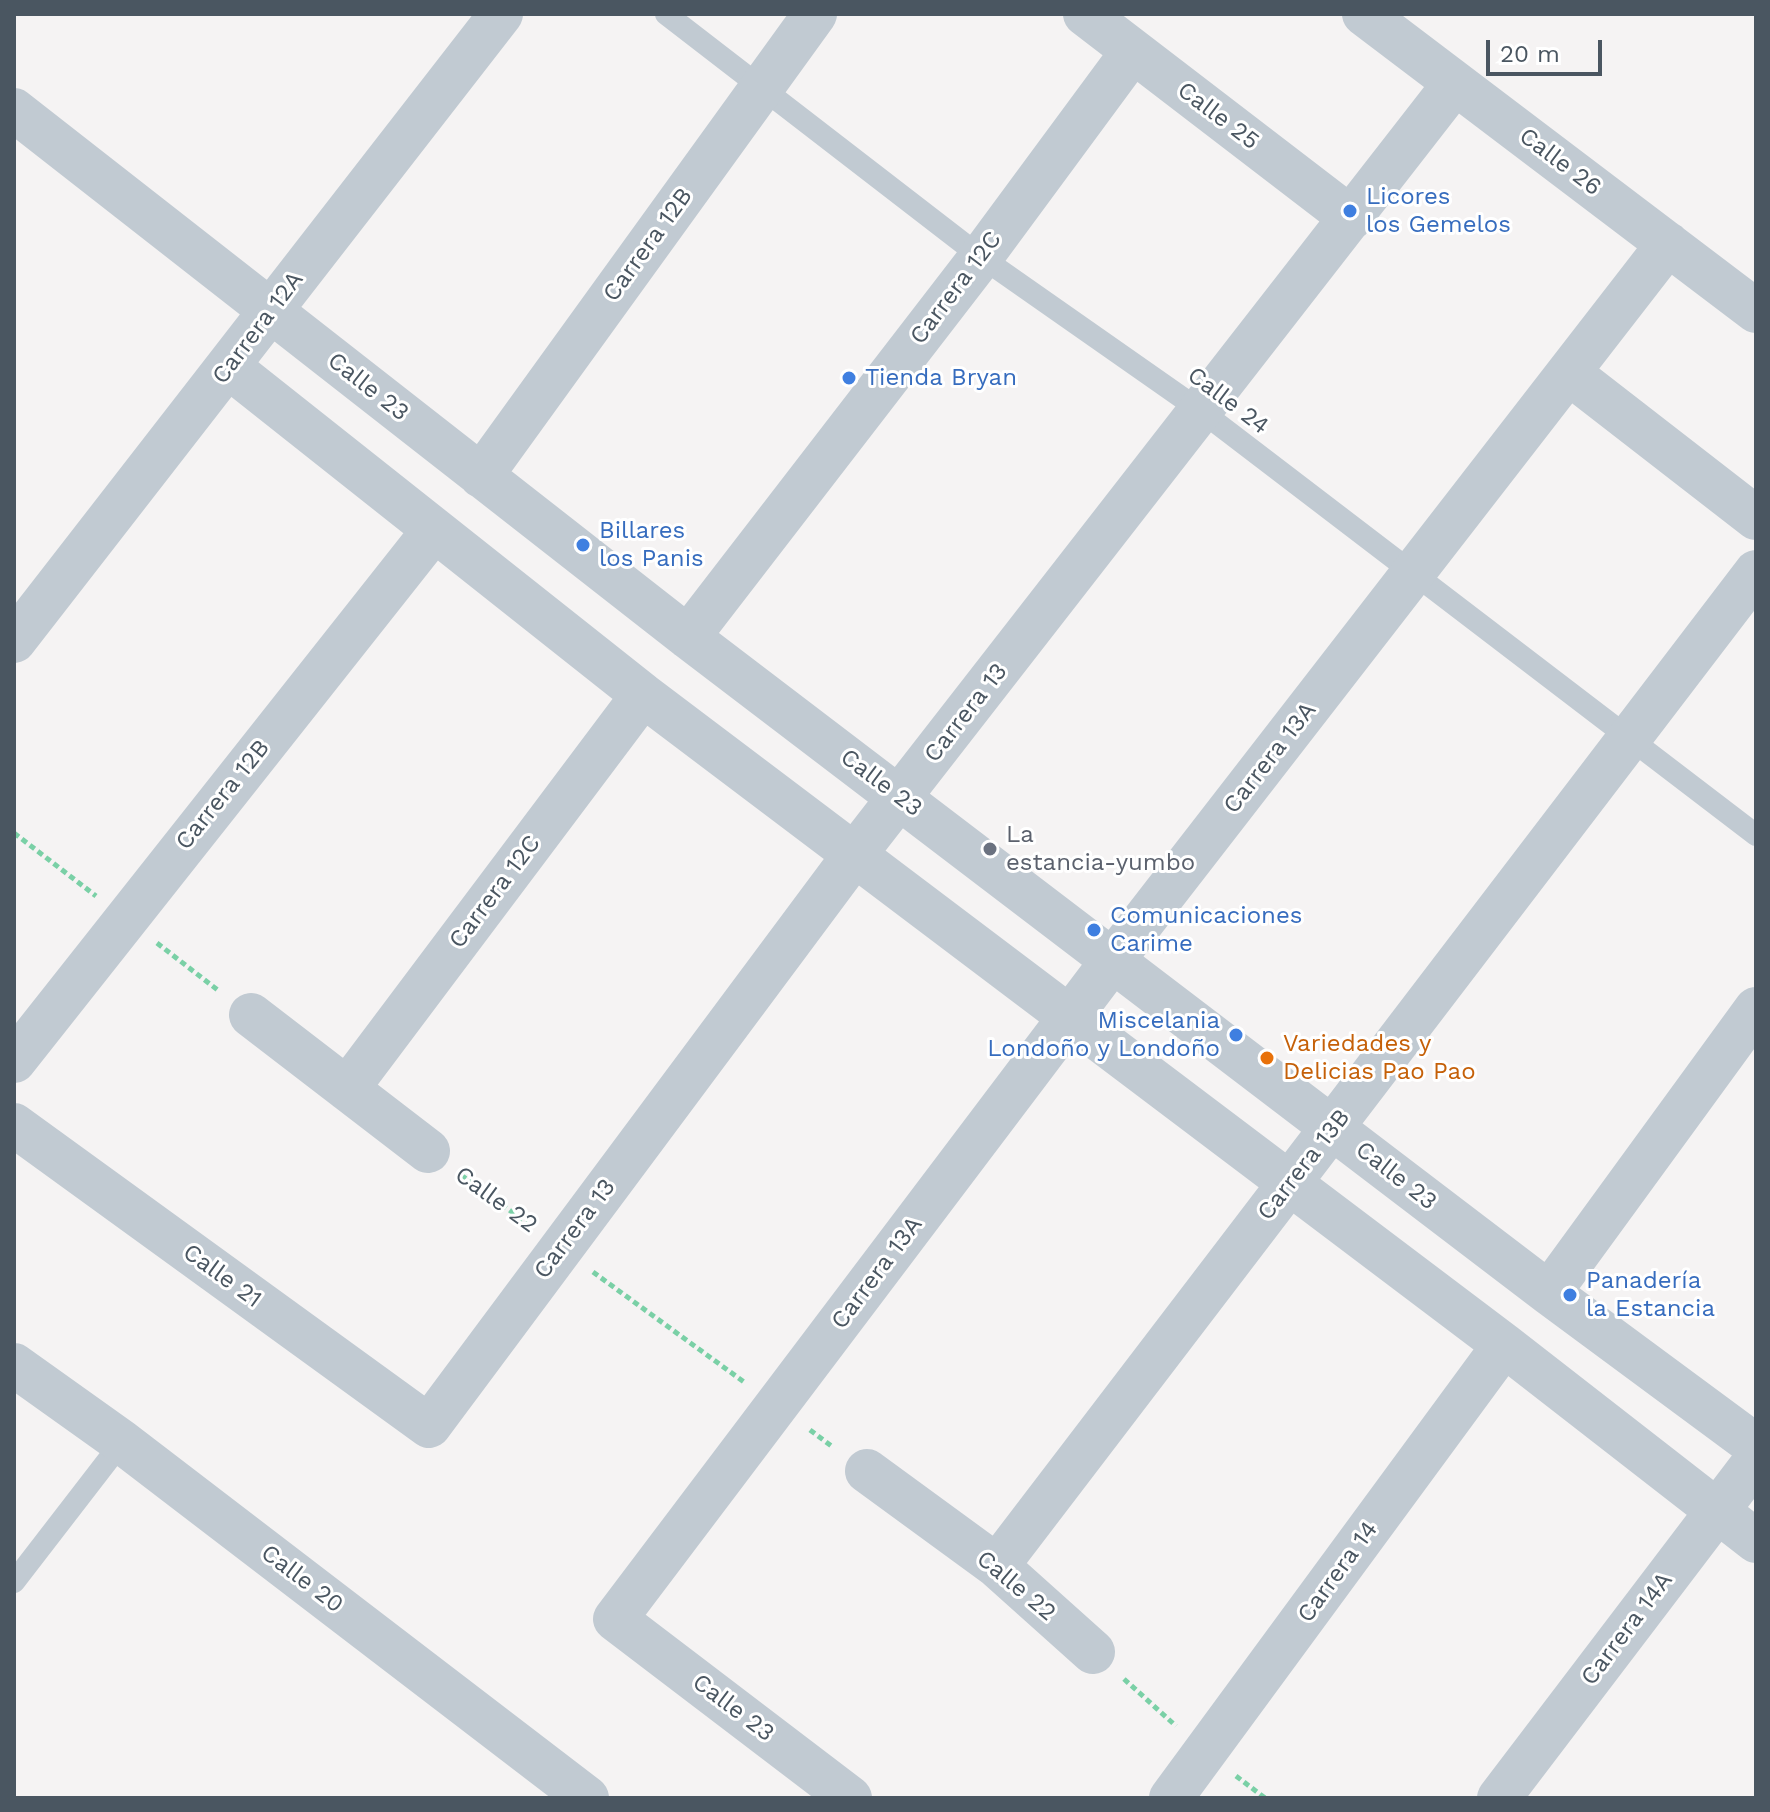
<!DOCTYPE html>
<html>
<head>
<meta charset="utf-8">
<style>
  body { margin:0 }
  #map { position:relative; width:1770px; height:1812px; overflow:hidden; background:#f5f3f3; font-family:"Work Sans",sans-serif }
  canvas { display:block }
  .frame { position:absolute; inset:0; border:16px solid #4a5661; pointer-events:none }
  .scale { position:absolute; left:1486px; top:40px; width:116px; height:36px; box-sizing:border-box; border:4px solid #4a5661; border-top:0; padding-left:10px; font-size:24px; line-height:28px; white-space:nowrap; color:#4a5661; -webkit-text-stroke:6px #fff; paint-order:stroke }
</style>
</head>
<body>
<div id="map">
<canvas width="1770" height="1812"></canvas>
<div class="frame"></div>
<div class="scale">20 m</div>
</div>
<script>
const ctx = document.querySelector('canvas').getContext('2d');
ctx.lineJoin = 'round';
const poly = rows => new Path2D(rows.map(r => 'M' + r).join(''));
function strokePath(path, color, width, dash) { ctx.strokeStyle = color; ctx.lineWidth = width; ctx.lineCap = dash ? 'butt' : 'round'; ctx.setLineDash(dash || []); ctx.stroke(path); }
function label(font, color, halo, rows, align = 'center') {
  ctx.font = font + ' "Work Sans",sans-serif'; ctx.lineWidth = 6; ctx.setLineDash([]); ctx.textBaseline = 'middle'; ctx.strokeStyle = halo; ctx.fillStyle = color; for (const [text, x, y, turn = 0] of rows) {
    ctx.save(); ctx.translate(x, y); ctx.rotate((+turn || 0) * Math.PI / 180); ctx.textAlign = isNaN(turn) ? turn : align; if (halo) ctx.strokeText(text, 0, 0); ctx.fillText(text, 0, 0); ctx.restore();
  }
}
const path = poly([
  [14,833,96,896],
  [157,943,219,991],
  [461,1175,527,1223],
  [593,1272,744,1382],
  [810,1430,834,1448],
  [1124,1679,1176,1726],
  [1236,1776,1265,1798]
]);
const service = poly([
  [666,14,981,257,1201,411,1756,835],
  [14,1582,122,1442]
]);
const minor = poly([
  [1085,14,1351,218],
  [1364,14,1756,311],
  [14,110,688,637,1549,1293,1756,1446],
  [229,367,643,695,1504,1345,1756,1541],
  [1569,373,1756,518],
  [481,476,815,14],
  [688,637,981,257,1133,51],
  [14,641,501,14],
  [251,1015,428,1151],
  [14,1061,434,530],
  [347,1089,643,695],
  [14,1125,429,1426,855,854,1455,83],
  [1549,1293,1756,1009],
  [14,1365,122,1442,587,1798],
  [867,1471,997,1566,1093,1652],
  [997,1566,1756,572],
  [850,1798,615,1619,1113,960,1668,244],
  [1171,1798,1504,1345],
  [1499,1798,1756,1460]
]);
const markers = [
  [1350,211,8,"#3f7fe0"],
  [849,378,8,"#3f7fe0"],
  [583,545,8,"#3f7fe0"],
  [990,849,8,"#6b7280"],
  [1094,930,8,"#3f7fe0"],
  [1236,1035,8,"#3f7fe0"],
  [1267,1058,8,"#e8710a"],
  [1570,1295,8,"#3f7fe0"]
];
const streetNames = [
  ["Calle 25",1218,116,37],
  ["Calle 26",1560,162,37],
  ["Carrera 12B",648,245,-54],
  ["Carrera 12C",956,288,-53],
  ["Carrera 12A",258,328,-53],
  ["Calle 23",368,387,38],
  ["Calle 24",1228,401,37],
  ["Carrera 13",966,713,-52],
  ["Carrera 13A",1270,758,-52],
  ["Calle 23",881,783,37],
  ["Carrera 12B",223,795,-51],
  ["Carrera 12C",495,892,-53],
  ["Carrera 13B",1304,1165,-52],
  ["Calle 23",1396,1176,38],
  ["Calle 22",496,1200,36],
  ["Carrera 13",575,1229,-53],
  ["Carrera 13A",877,1273,-53],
  ["Calle 21",222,1276,36],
  ["Carrera 14",1338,1572,-54],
  ["Calle 20",302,1579,37],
  ["Calle 22",1016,1586,40],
  ["Carrera 14A",1627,1629,-53],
  ["Calle 23",733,1708,37]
];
const shopNames = [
  ["Licores",1366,197],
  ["los Gemelos",1366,225],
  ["Tienda Bryan",865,378],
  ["Billares",599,531],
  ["los Panis",599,559],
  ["Comunicaciones",1110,916],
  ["Carime",1110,944],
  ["Miscelania",1220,1021,"right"],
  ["Londoño y Londoño",1220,1049,"right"],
  ["Panadería",1586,1281],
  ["la Estancia",1586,1309]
];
const worshipNames = [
  ["La",1006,835],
  ["estancia-yumbo",1006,863]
];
const foodNames = [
  ["Variedades y",1283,1044],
  ["Delicias Pao Pao",1283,1072]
];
strokePath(path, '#7ad0a6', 5, [6, 4]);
strokePath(service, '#c1cad2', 22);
strokePath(minor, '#c1cad2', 44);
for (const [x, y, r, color] of markers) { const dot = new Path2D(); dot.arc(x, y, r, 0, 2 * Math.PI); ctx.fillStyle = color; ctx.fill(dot); strokePath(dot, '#fff', 3); }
label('24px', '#4a5661', '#fff', streetNames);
label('24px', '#366cbe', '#fff', shopNames, 'left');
label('24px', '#5b616d', '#fff', worshipNames, 'left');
label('24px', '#c56008', '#fff', foodNames, 'left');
</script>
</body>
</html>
